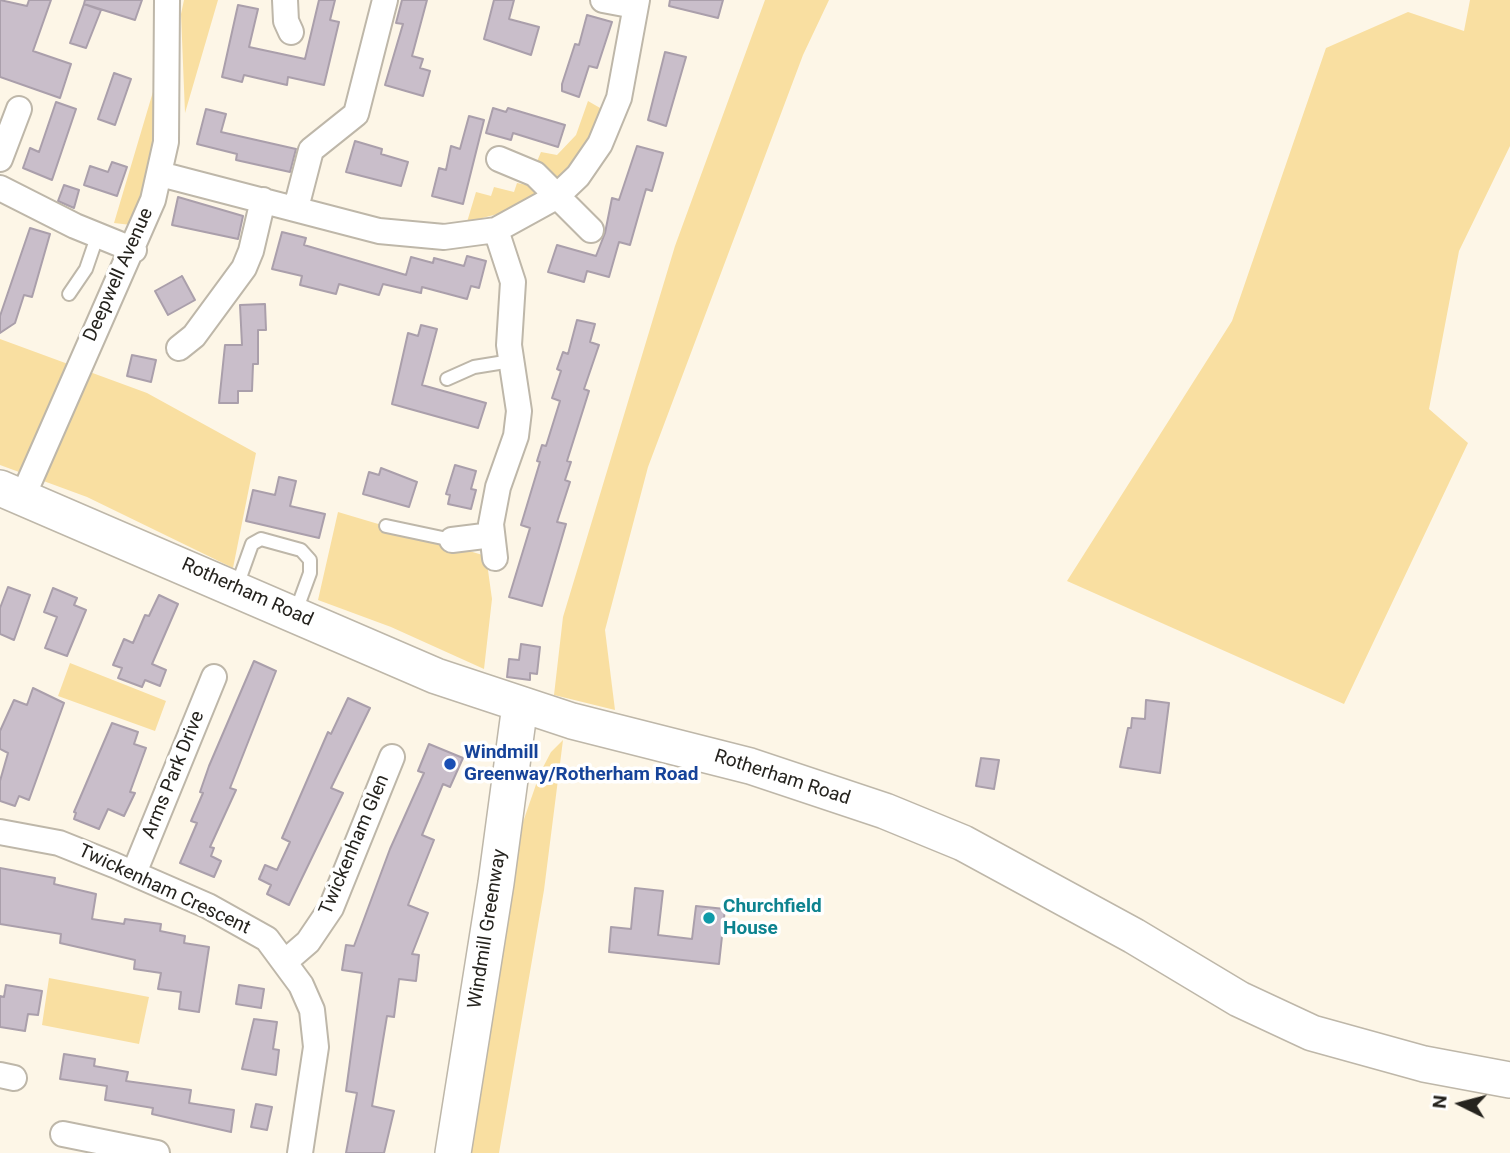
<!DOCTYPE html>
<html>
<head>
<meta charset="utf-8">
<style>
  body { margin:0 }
  #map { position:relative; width:1510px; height:1153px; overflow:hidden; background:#fdf6e7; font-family:Roboto,sans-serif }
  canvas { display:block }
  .north { position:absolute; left:1426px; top:1069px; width:70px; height:70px; -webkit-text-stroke:5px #fff; paint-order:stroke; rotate:276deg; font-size:19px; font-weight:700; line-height:28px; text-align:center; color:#25231e }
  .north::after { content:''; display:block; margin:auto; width:24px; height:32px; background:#25231e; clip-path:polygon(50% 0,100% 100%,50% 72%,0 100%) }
</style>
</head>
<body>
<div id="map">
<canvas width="1510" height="1153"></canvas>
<div class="north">N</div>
</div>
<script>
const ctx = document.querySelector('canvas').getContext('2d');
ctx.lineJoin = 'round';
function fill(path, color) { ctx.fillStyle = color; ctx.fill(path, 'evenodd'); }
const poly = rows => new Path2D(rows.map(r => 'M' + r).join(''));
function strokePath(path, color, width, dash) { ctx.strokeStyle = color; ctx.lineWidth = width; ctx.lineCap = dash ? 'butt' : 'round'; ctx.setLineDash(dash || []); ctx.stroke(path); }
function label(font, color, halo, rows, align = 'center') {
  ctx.font = font + ' Roboto,sans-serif'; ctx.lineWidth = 7; ctx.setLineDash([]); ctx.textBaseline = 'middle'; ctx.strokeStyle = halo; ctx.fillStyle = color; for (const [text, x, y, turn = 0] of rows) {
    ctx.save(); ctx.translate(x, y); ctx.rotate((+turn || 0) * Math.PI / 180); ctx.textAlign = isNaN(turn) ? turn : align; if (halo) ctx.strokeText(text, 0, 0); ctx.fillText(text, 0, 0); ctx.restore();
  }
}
const green = poly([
  [184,0,218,0,185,113,181,14],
  [765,0,829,0,803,55,648,467,605,630,615,710,554,695,563,617,675,246],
  [1470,0,1510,0,1510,146,1459,251,1429,409,1468,443,1344,704,1067,581,1232,321,1326,48,1408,12,1464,31],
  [155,85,161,111,152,170,131,225,114,223],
  [588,101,607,112,594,137,562,176,532,199,509,211,467,222,476,192,491,196,494,187,514,192,517,183,527,185,541,152,557,155,576,135],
  [0,339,147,393,256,453,233,568,87,497,0,465],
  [338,512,486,556,492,599,484,669,391,627,318,600],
  [70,663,166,701,155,731,58,696],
  [563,740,544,890,499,1153,466,1153,523,822,540,773,551,752],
  [49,978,149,997,139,1044,42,1025]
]);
const building = poly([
  [0,0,27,6,29,0,51,0,33,51,71,64,60,98,0,77,0,0],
  [85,0,142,0,135,20,84,4,85,0],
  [319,0,335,0,330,20,339,22,324,85,288,77,287,85,244,75,242,82,222,77,238,5,258,9,249,47,305,59,319,0],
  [402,0,427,0,412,56,423,59,420,68,430,71,423,96,385,85,403,24,396,23,402,0],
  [494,0,514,0,509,19,539,27,531,55,484,39,494,0],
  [670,0,723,0,718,18,669,6,670,0],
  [84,4,101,10,86,48,70,43,84,4],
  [587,15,612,22,597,68,589,66,579,97,562,91,562,84,575,44,579,45,587,15],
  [665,52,686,57,666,126,648,120,665,52],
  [114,73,131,79,115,125,98,119,114,73],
  [56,102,76,109,52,180,23,168,30,148,39,152,56,102],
  [493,108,506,112,508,108,565,125,558,147,513,133,511,140,486,133,493,108],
  [206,109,226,114,221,132,296,149,290,172,236,160,237,154,197,144,206,109],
  [469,116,484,120,463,204,432,196,439,168,446,170,451,146,460,149,469,116],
  [355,141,382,149,381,154,408,162,401,186,346,172,355,141],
  [637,146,663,153,652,191,646,189,630,245,619,242,609,277,587,271,584,282,548,272,557,245,596,256,605,233,612,198,619,200,637,146],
  [112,162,127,167,117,196,84,185,90,166,108,172,112,162],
  [64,185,79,190,74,208,58,201,64,185],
  [178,197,243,216,238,239,172,225,178,197],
  [30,228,50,234,32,297,24,295,15,323,0,333,0,316,30,228],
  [282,232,306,238,304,245,406,275,411,257,433,263,434,258,464,266,467,256,486,261,479,288,471,286,467,299,422,287,421,293,383,284,379,295,339,284,336,294,300,285,302,276,272,269,282,232],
  [182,276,195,300,168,315,155,291,182,276],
  [265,304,266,330,258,330,258,364,253,364,252,391,238,391,238,403,219,403,225,345,242,345,240,305,265,304],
  [577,320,595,324,590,342,599,345,584,389,589,391,567,461,571,462,565,480,570,482,557,522,566,524,542,606,509,597,530,528,521,525,540,462,537,461,542,445,546,446,560,401,552,398,561,371,557,369,563,352,568,354,577,320],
  [421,325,437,329,422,385,486,403,478,428,392,404,408,333,418,336,421,325],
  [132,355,156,360,151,382,127,376,132,355],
  [455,465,476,471,471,489,476,490,471,509,448,504,450,495,446,494,455,465],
  [381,468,417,482,409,507,363,494,369,472,379,475,381,468],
  [279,477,296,481,290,506,325,514,319,538,246,521,253,490,275,495,279,477],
  [8,587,30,595,14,640,0,634,0,608,8,587],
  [53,588,77,598,74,605,86,610,67,656,45,648,57,617,44,612,53,588],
  [159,595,178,604,152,664,166,670,160,686,145,680,142,687,118,678,122,668,113,665,124,639,133,643,145,615,149,616,159,595],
  [521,644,540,647,537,674,530,673,530,680,507,677,509,659,519,660,521,644],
  [254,661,276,671,230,788,236,790,210,847,214,848,211,856,221,861,214,877,180,863,197,823,191,821,203,793,200,792,209,766,254,661],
  [33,688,64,703,29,800,19,796,15,806,0,801,0,781,8,753,0,749,0,731,14,700,27,705,33,688],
  [348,698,370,708,331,788,343,793,289,905,267,894,271,885,259,879,265,865,277,870,290,842,282,838,328,732,331,734,348,698],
  [1146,700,1169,703,1160,773,1120,767,1128,728,1131,728,1132,718,1145,719,1146,700],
  [112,723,138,732,134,744,146,748,130,792,135,793,124,816,108,809,99,829,74,819,76,813,74,812,112,723],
  [429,744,463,758,450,787,443,784,422,835,434,840,408,905,428,913,412,954,419,955,416,981,399,979,394,1017,387,1016,372,1106,394,1111,384,1153,346,1153,357,1093,346,1091,362,973,342,970,346,945,354,946,390,849,424,773,418,771,429,744],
  [981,758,999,760,994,789,976,786,981,758],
  [0,868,55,878,54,884,96,894,92,919,124,924,125,919,161,924,160,931,185,936,184,943,209,947,199,1012,179,1009,181,992,158,989,161,973,134,969,135,960,60,943,61,934,0,924,0,868],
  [635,888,663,891,658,935,692,939,696,906,725,909,719,964,609,952,611,927,631,929,635,888],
  [6,985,42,991,38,1015,28,1014,25,1031,0,1027,0,996,4,997,6,985],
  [239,985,264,989,261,1008,236,1004,239,985],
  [254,1019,277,1022,273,1049,279,1050,276,1075,242,1069,254,1019],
  [64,1054,95,1059,94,1066,128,1072,126,1081,191,1090,189,1103,234,1110,231,1132,152,1114,153,1108,105,1100,107,1086,60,1079,64,1054],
  [256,1104,272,1107,267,1130,251,1127,256,1104]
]);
const lane = poly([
  [69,294,86,269,98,234],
  [447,379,474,367,511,361],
  [386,526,452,540],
  [237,586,252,544,261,539,301,550,310,560,310,573,295,614]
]);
const street = poly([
  [285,0,286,21,291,32],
  [603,0,635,6],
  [0,159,19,109],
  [499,159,535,174,591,230],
  [160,174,379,231,444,237,496,230,556,197,578,176,600,144,619,98,637,0],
  [0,188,75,226,134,250],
  [296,208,311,150,356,114,385,0],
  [179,348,194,336,244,268,251,251,263,200],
  [23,496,153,200,166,142,167,0],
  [452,540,492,535],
  [495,558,491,524,498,487,516,436,519,411,509,345,513,282,496,230],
  [0,832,59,843,114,865,208,906,267,939,301,985,312,1010,316,1047,300,1153],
  [134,873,214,677],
  [286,961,308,942,331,908,392,757],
  [0,1075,14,1078],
  [63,1134,157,1153]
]);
const secondary = poly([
  [0,488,436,676,572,721,750,766,885,811,963,843,1134,936,1239,999,1312,1033,1424,1064,1510,1080],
  [453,1153,496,883,520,705]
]);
const markers = [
  [450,764,7,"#1a4fb4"],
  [709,918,7,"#0f9aa8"]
];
const streetNames = [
  ["Deepwell Avenue",119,275,-66],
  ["Rotherham Road",247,593,24],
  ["Arms Park Drive",174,775,-68],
  ["Rotherham Road",782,778,18],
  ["Twickenham Glen",355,845,-67],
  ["Twickenham Crescent",164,890,25],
  ["Windmill Greenway",488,929,-81]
];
const transitNames = [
  ["Windmill",464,753],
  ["Greenway/Rotherham Road",464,775]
];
const cultureNames = [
  ["Churchfield",723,907],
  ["House",723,929]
];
fill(green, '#f9dfa1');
fill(building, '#c9beca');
strokePath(building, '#aa9fab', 2);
strokePath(lane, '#beb7a9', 16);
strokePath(street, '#beb7a9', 28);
strokePath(secondary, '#beb7a9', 38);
strokePath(lane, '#fff', 12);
strokePath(street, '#fff', 24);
strokePath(secondary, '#fff', 35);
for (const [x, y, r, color] of markers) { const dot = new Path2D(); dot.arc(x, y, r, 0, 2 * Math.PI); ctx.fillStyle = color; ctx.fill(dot); strokePath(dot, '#fff', 2.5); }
label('19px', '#25231e', '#fff', streetNames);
label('bold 19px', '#164399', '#fff', transitNames, 'left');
label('bold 19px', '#0d838f', '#fff', cultureNames, 'left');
</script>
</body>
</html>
